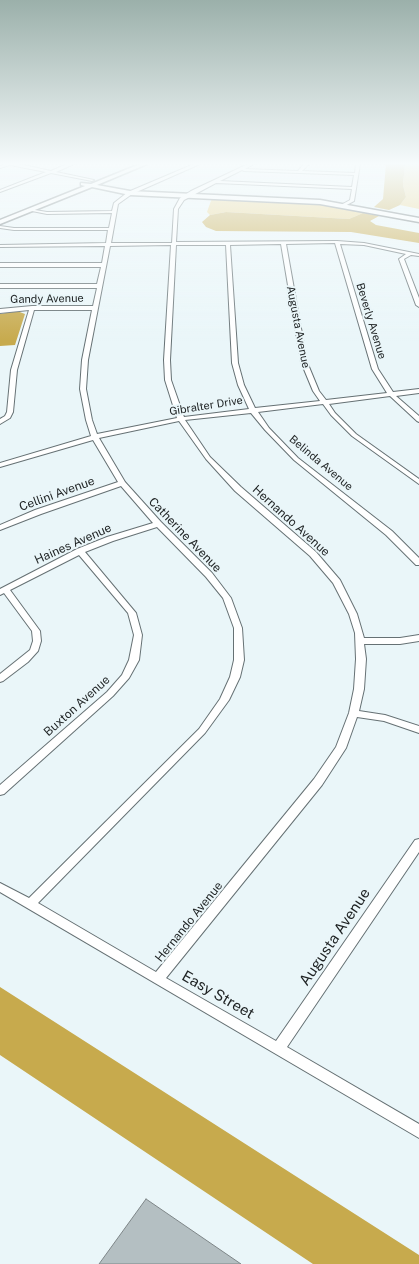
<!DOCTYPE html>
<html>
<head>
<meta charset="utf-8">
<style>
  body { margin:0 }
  canvas { display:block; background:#eaf6f9 }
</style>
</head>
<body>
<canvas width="419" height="1264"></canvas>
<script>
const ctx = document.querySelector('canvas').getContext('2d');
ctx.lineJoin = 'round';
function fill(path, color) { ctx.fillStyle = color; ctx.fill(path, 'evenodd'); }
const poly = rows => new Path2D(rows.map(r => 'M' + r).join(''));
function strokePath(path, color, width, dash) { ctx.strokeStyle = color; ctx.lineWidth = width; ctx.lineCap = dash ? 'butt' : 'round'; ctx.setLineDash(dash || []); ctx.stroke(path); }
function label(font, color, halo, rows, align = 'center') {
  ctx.font = font + ' "Public Sans",sans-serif'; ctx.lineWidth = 4; ctx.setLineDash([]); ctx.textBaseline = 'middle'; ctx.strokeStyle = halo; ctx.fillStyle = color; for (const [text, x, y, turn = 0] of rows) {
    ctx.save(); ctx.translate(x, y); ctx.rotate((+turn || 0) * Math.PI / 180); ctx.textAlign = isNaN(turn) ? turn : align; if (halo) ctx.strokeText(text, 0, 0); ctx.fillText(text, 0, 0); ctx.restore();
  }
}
const green = poly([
  [405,164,419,164,419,209,400,205,406,197,403,185],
  [212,198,314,203,328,205,371,214,363,213,349,219,226,212,210,215,207,212]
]);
const water = poly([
  [386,164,405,164,403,185,406,197,400,205,389,210,374,207,383,199],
  [226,212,349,219,363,213,379,216,370,221,376,225,419,233,419,243,351,232,216,231,206,227,202,222,210,215],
  [17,311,25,314,15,345,0,346,0,314],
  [0,987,419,1255,419,1264,313,1264,0,1055]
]);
const building = poly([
  [146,1199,241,1264,99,1264,146,1199]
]);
const minor = poly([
  [4,164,19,164,51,171,67,164,74,164,56,172,94,180,92,181,51,173,0,192,0,190,46,172,10,165,0,168,0,166,4,164],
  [194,164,200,164,132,194,118,204,111,243,172,243,174,209,180,198,191,191,248,164,254,164,245,169,298,171,304,164,309,164,302,171,355,173,356,164,360,164,354,201,343,207,341,205,350,200,352,189,216,183,184,200,178,209,176,242,337,241,364,243,419,254,419,256,411,255,404,259,419,298,419,307,416,305,399,259,406,254,364,245,340,244,378,369,393,392,419,389,419,393,396,396,419,416,419,422,417,421,390,396,329,404,335,413,356,434,419,479,419,484,352,436,331,415,323,404,258,412,269,428,298,458,392,531,419,558,419,565,416,565,386,535,294,460,265,430,251,413,185,420,210,457,241,487,316,552,340,580,357,614,364,638,400,638,419,635,419,641,400,644,364,644,366,659,364,689,359,711,385,715,419,726,419,733,384,721,357,717,346,748,322,785,166,978,276,1041,415,840,419,839,419,852,287,1047,419,1124,419,1138,0,892,0,883,29,898,199,729,220,699,230,677,234,660,234,628,223,598,206,577,157,527,113,541,85,552,136,613,142,635,139,660,129,678,113,696,4,794,0,795,0,785,107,692,122,675,129,660,134,635,128,613,79,555,10,590,40,631,41,641,38,651,28,662,3,681,0,682,0,674,30,650,33,641,32,631,4,593,0,595,0,589,77,549,107,537,153,523,121,486,41,514,0,530,0,525,35,510,118,482,93,440,0,467,0,463,91,436,86,420,80,389,82,360,92,310,34,310,17,370,13,412,10,418,0,424,0,419,5,416,7,412,11,370,29,310,0,313,0,309,32,306,93,306,97,288,0,288,0,284,97,284,101,267,0,267,0,263,102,263,105,246,0,247,0,245,106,243,108,230,14,230,0,228,0,226,14,228,109,228,112,213,47,214,27,210,29,209,47,212,112,211,114,203,128,192,194,164],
  [242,170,244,171,354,175,352,187,220,181,242,170],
  [335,243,372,369,387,393,326,400,319,391,307,362,286,244,335,243],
  [281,244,301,362,313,391,320,401,255,408,244,385,238,363,230,245,281,244],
  [171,245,164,360,165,380,177,418,97,434,92,420,86,389,88,360,110,246,171,245],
  [176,245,226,245,232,363,238,385,249,409,184,417,171,380,170,360,176,245],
  [179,421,206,459,235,491,310,556,333,583,349,614,355,633,356,659,354,689,349,713,336,747,314,779,156,972,38,903,205,733,229,700,240,677,244,660,242,628,231,598,212,573,161,522,125,482,99,438,179,421]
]);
const tertiary = poly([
  [140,164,147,164,97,185,130,191,320,200,419,218,419,222,320,204,130,195,92,187,0,224,0,220,85,186,81,185,81,183,91,184,140,164]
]);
const farStreetnames = [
  ["Gandy Avenue",47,299,-1],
  ["Beverly Avenue",371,321,73],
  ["Augusta Avenue",298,327,79],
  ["Gibralter Drive",206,406,-9],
  ["Belinda Avenue",321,463,40]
];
const streetNames = [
  ["Cellini Avenue",57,494,-20],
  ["Hernando Avenue",291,521,42],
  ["Catherine Avenue",185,535,46],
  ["Haines Avenue",73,544,-24],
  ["Buxton Avenue",77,706,-42],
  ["Hernando Avenue",189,922,-51]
];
const nearStreetnames = [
  ["Augusta Avenue",335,937,-56],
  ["Easy Street",218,995,30]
];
fill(green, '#ead081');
fill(water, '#c7aa4d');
fill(building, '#b4bfc2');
strokePath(building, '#7e8688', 1);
strokePath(minor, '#667174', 2);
strokePath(tertiary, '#667174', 3);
fill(minor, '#fff');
fill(tertiary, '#fff');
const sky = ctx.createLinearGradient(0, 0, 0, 341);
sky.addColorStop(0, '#9bb0aa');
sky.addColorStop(0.48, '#f6fbfc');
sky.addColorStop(1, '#f6fbfc00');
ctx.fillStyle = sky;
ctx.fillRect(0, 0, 419, 341);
label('11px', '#1d2122', '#eaf6f9', farStreetnames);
label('12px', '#1d2122', '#eaf6f9', streetNames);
label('15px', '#1d2122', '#eaf6f9', nearStreetnames);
</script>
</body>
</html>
